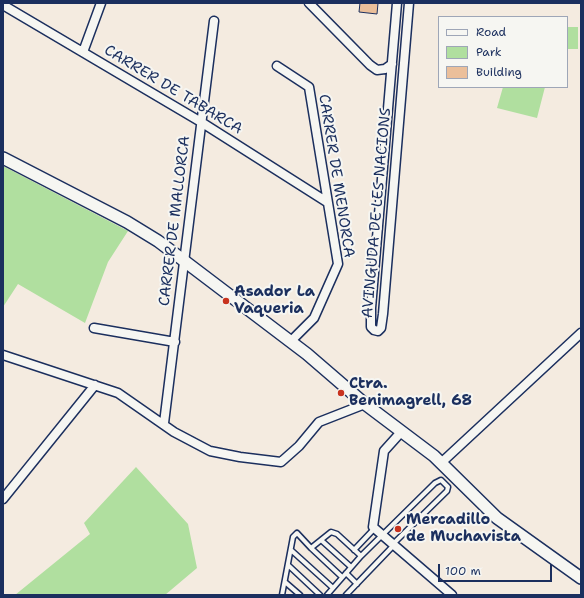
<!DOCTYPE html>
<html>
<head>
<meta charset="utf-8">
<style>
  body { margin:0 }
  #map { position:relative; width:584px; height:598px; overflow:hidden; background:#f4ebe0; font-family:"Shantell Sans",sans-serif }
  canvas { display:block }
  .frame { position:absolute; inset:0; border:4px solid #1b2f5e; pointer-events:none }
  .legend { position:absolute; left:438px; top:16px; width:130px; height:72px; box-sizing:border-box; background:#f6f6f2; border:1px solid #9ea6b7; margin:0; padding:5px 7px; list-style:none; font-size:12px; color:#1b2f5e }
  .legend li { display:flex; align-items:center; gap:8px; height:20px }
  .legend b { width:20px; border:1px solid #9ea6b7 }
  .scale { position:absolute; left:438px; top:564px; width:114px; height:18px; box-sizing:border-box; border:2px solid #1b2f5e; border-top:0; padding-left:5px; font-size:12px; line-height:14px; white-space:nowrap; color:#1b2f5e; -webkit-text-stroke:3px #f6f6f2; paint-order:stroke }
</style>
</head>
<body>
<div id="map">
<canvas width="584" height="598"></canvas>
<div class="frame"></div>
<ul class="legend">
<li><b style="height:5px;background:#f6f6f2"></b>Road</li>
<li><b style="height:11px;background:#b0df9f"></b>Park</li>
<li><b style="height:11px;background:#ebbf9a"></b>Building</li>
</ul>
<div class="scale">100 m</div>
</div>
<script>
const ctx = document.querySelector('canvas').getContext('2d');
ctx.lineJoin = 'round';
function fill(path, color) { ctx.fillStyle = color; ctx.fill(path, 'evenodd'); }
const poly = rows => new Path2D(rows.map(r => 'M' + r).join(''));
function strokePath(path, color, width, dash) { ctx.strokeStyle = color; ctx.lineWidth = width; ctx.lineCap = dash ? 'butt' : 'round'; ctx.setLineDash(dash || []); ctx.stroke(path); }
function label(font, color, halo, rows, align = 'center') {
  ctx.font = font + ' "Shantell Sans",sans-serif'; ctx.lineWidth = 4; ctx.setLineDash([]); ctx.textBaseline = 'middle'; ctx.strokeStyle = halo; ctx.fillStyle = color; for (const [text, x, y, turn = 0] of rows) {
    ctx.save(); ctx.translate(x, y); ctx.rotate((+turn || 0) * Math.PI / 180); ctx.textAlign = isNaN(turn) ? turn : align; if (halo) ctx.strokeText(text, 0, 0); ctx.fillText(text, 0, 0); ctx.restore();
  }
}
const green = poly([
  [567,27,578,27,578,49,567,49],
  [503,87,545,87,537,118,497,108],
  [3,166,128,231,108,262,85,323,18,284,3,307],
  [136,467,188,524,197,568,165,595,15,595,90,534,84,523]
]);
const building = poly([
  [360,3,378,3,377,14,359,12,360,3]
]);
const lane = poly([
  [321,540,351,567],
  [311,548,342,577],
  [291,550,333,588],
  [354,550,374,529],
  [288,565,320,595],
  [346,573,357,584],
  [285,582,300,595],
  [282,595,293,537,297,533,311,548,331,532,337,534,361,556,435,483,441,480,448,487,447,491,393,544],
  [327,595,361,556],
  [346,595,394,545]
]);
const street = poly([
  [309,3,370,65,377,70,385,69,392,64],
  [397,3,371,308,371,327,374,330,378,331,381,328,383,314,409,3],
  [3,5,201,122,327,202],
  [83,52,101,3],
  [277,66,309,87,338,264,314,318,291,341],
  [94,328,175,342],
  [3,355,118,393,174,432,210,451,240,457,281,462,299,446,319,422,365,404],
  [164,423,214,21],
  [402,431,384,451,373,527,452,595],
  [441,463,581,333],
  [3,499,95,385]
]);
const secondary = poly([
  [3,158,127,222,158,241,307,354,365,404,434,456,497,518,581,578]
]);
const markers = [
  [226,301,4,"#c8321e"],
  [341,393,4,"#c8321e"],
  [398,529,4,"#c8321e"]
];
const streetNames = [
  ["CARRER DE TABARCA",173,90,31],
  ["CARRER DE MENORCA",336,176,81],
  ["AVINGUDA DE LES NACIONS",377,213,-85],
  ["CARRER DE MALLORCA",175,221,-83]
];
const poiNames = [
  ["Asador La",234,292],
  ["Vaqueria",234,309],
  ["Ctra.",349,384],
  ["Benimagrell, 68",349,401],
  ["Mercadillo",406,520],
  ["de Muchavista",406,537]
];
fill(green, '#b0df9f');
fill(building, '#ebbf9a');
strokePath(building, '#1b2f5e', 1);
strokePath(lane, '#1b2f5e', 7);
strokePath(street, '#1b2f5e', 11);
strokePath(secondary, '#1b2f5e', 14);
strokePath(lane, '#f6f6f2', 4);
strokePath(street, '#f6f6f2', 8);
strokePath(secondary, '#f6f6f2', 11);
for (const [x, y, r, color] of markers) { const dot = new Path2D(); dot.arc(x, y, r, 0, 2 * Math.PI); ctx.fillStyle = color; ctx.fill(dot); strokePath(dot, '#f6f6f2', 1.5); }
label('15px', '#1b2f5e', '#f6f6f2', streetNames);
label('bold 15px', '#1b2f5e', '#f6f6f2', poiNames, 'left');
</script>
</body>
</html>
